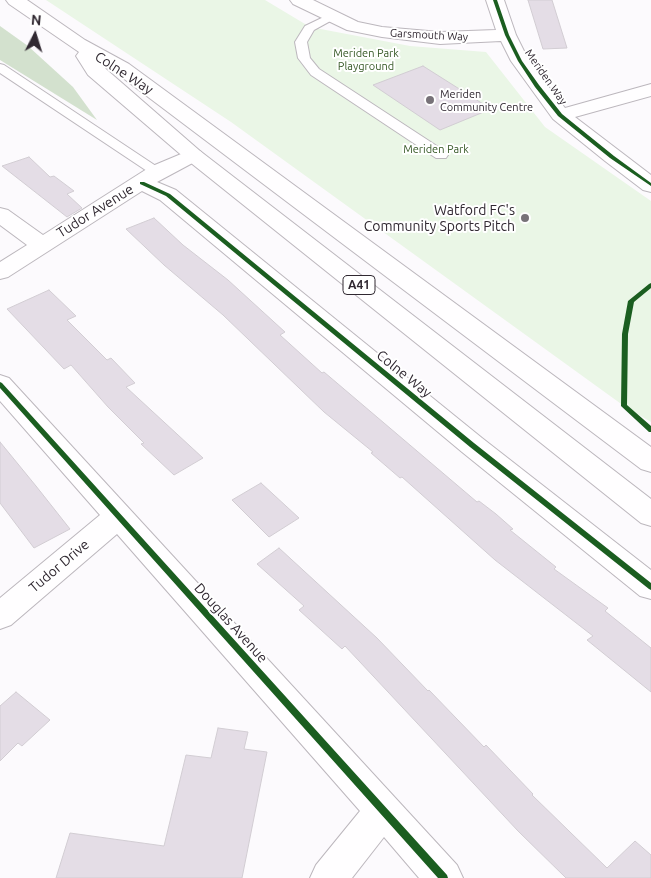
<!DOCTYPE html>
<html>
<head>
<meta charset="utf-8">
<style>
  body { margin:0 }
  #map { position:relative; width:651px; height:878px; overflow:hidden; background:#fcfafd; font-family:Ubuntu,sans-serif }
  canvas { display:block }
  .north { position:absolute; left:10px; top:10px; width:50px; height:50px; -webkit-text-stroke:4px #fff; paint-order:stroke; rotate:5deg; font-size:14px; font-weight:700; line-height:20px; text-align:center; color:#302831 }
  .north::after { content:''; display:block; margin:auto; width:18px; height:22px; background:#302831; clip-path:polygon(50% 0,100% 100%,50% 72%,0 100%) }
</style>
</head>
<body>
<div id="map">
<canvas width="651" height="878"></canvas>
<div class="north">N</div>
</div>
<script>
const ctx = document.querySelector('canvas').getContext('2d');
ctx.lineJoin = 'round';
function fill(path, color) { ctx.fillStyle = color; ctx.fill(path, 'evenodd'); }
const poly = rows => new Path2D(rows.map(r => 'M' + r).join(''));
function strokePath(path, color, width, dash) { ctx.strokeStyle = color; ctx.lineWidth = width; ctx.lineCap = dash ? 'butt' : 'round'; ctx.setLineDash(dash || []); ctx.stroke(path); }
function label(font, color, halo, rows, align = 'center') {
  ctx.font = font + ' Ubuntu,sans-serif'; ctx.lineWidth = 4; ctx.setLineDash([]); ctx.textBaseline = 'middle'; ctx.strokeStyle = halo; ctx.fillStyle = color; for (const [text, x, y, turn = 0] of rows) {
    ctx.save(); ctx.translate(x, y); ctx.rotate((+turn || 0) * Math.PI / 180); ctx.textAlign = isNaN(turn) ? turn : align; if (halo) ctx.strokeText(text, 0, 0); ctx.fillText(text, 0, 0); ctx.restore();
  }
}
const green = poly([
  [46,0,265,0,310,27,410,46,486,52,545,127,651,201,651,422,624,406,231,122]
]);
const forest = poly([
  [0,26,28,46,73,87,97,120,0,60]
]);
const building = poly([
  [528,0,552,0,567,48,543,49,528,0],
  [423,66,491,109,440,130,373,85,423,66],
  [29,157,50,177,54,176,74,191,67,194,82,208,67,217,2,166,29,157],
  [154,218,183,245,228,280,285,332,280,335,322,373,324,372,477,502,479,501,496,514,513,529,510,530,556,567,554,569,608,608,605,611,651,648,651,692,587,640,593,636,495,560,402,477,400,478,371,453,373,452,324,412,223,315,164,265,126,229,154,218],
  [49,290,76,316,67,320,107,360,111,358,135,383,126,387,203,458,174,475,141,444,144,443,108,407,71,365,64,369,7,309,49,290],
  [0,442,36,486,70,529,34,548,0,503,0,442],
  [261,483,299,518,269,537,232,500,261,483],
  [279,548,377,638,428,691,429,690,484,747,486,745,533,794,532,795,607,868,635,841,651,855,651,878,566,878,518,831,345,646,342,649,299,610,304,606,257,564,279,548],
  [16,692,50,720,22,746,18,743,0,761,0,706,16,692],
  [218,728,248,732,244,749,267,752,242,878,56,878,70,833,164,846,186,755,211,758,218,728]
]);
const service = poly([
  [330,14,334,15,336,17,334,19,314,30,307,42,310,58,319,69,446,152,448,155,446,158,436,158,311,75,298,58,295,42,305,26,330,14],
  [0,64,4,65,165,172,158,176,153,175,0,73,0,64]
]);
const minor = poly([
  [290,0,313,0,358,22,382,27,440,32,496,30,486,0,504,0,516,35,529,61,565,108,651,84,651,96,575,117,651,175,651,192,643,190,605,161,553,119,511,61,501,41,440,44,382,37,347,30,293,4,290,0],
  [193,149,200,151,204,155,200,159,157,182,176,190,482,438,651,570,651,599,640,596,462,452,160,200,142,191,8,277,0,279,0,262,27,245,0,225,0,208,8,210,43,235,150,167,193,149],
  [0,375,9,378,457,865,463,878,419,878,384,837,352,878,310,878,316,865,360,811,117,534,11,625,0,629,0,598,100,515,0,401,0,375]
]);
const trunk = poly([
  [6,0,27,0,85,40,129,64,651,447,651,472,641,469,115,72,99,63,200,151,651,499,651,526,641,523,186,159,88,75,76,56,79,52,9,4,6,0]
]);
const cycleway = poly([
  [493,0,497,0,509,35,522,61,539,85,562,114,614,156,651,183,651,186,610,158,558,116,535,87,518,61,505,35,493,0],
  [140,182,144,182,170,194,474,443,651,583,651,590,649,589,470,447,166,196,140,184,140,182],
  [651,283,651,288,634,302,628,334,627,405,651,426,651,432,649,432,621,406,622,334,628,301,649,284,651,283],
  [0,382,2,383,447,875,448,878,438,878,0,388,0,382]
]);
const markers = [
  [430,100,5,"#777278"],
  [525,218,5,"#777278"]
];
const farStreetnames = [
  ["Garsmouth Way",429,35,3],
  ["Meriden Way",546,77,55]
];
const farParknames = [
  ["Meriden Park",366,53],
  ["Playground",366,66],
  ["Meriden Park",436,149]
];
const farPoinames = [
  ["Meriden",440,94],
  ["Community Centre",440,107]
];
const shields = [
  [359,285,32]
];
const shieldNames = [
  ["A41",359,285]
];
const streetNames = [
  ["Colne Way",124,73,33],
  ["Tudor Avenue",95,211,-32],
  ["Colne Way",404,374,39],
  ["Tudor Drive",59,566,-40],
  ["Douglas Avenue",231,623,48]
];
const poiNames = [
  ["Watford FC's",515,210],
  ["Community Sports Pitch",515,226]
];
fill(green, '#eaf6e6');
fill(forest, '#d3e1ce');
fill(building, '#e4dde6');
strokePath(building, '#d2cdd3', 1);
strokePath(service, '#bcb7bd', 2);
strokePath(minor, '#bcb7bd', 2);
strokePath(trunk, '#bcb7bd', 2);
fill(service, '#fffeff');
fill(minor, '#fffeff');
fill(trunk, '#fffeff');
fill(cycleway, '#1b5e20');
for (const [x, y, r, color] of markers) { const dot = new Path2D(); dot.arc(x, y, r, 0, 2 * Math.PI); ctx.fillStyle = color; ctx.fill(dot); strokePath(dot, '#fff', 2); }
label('11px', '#302831', '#fff', farStreetnames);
label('11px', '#345724', '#fff', farParknames);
label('11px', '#302831', '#fff', farPoinames, 'left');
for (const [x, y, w] of shields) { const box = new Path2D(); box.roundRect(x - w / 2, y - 9.5, w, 19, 4); ctx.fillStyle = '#fff'; ctx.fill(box); strokePath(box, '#302831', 1); }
label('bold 12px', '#302831', null, shieldNames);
label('14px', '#302831', '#fff', streetNames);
label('14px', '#302831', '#fff', poiNames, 'right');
</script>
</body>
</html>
